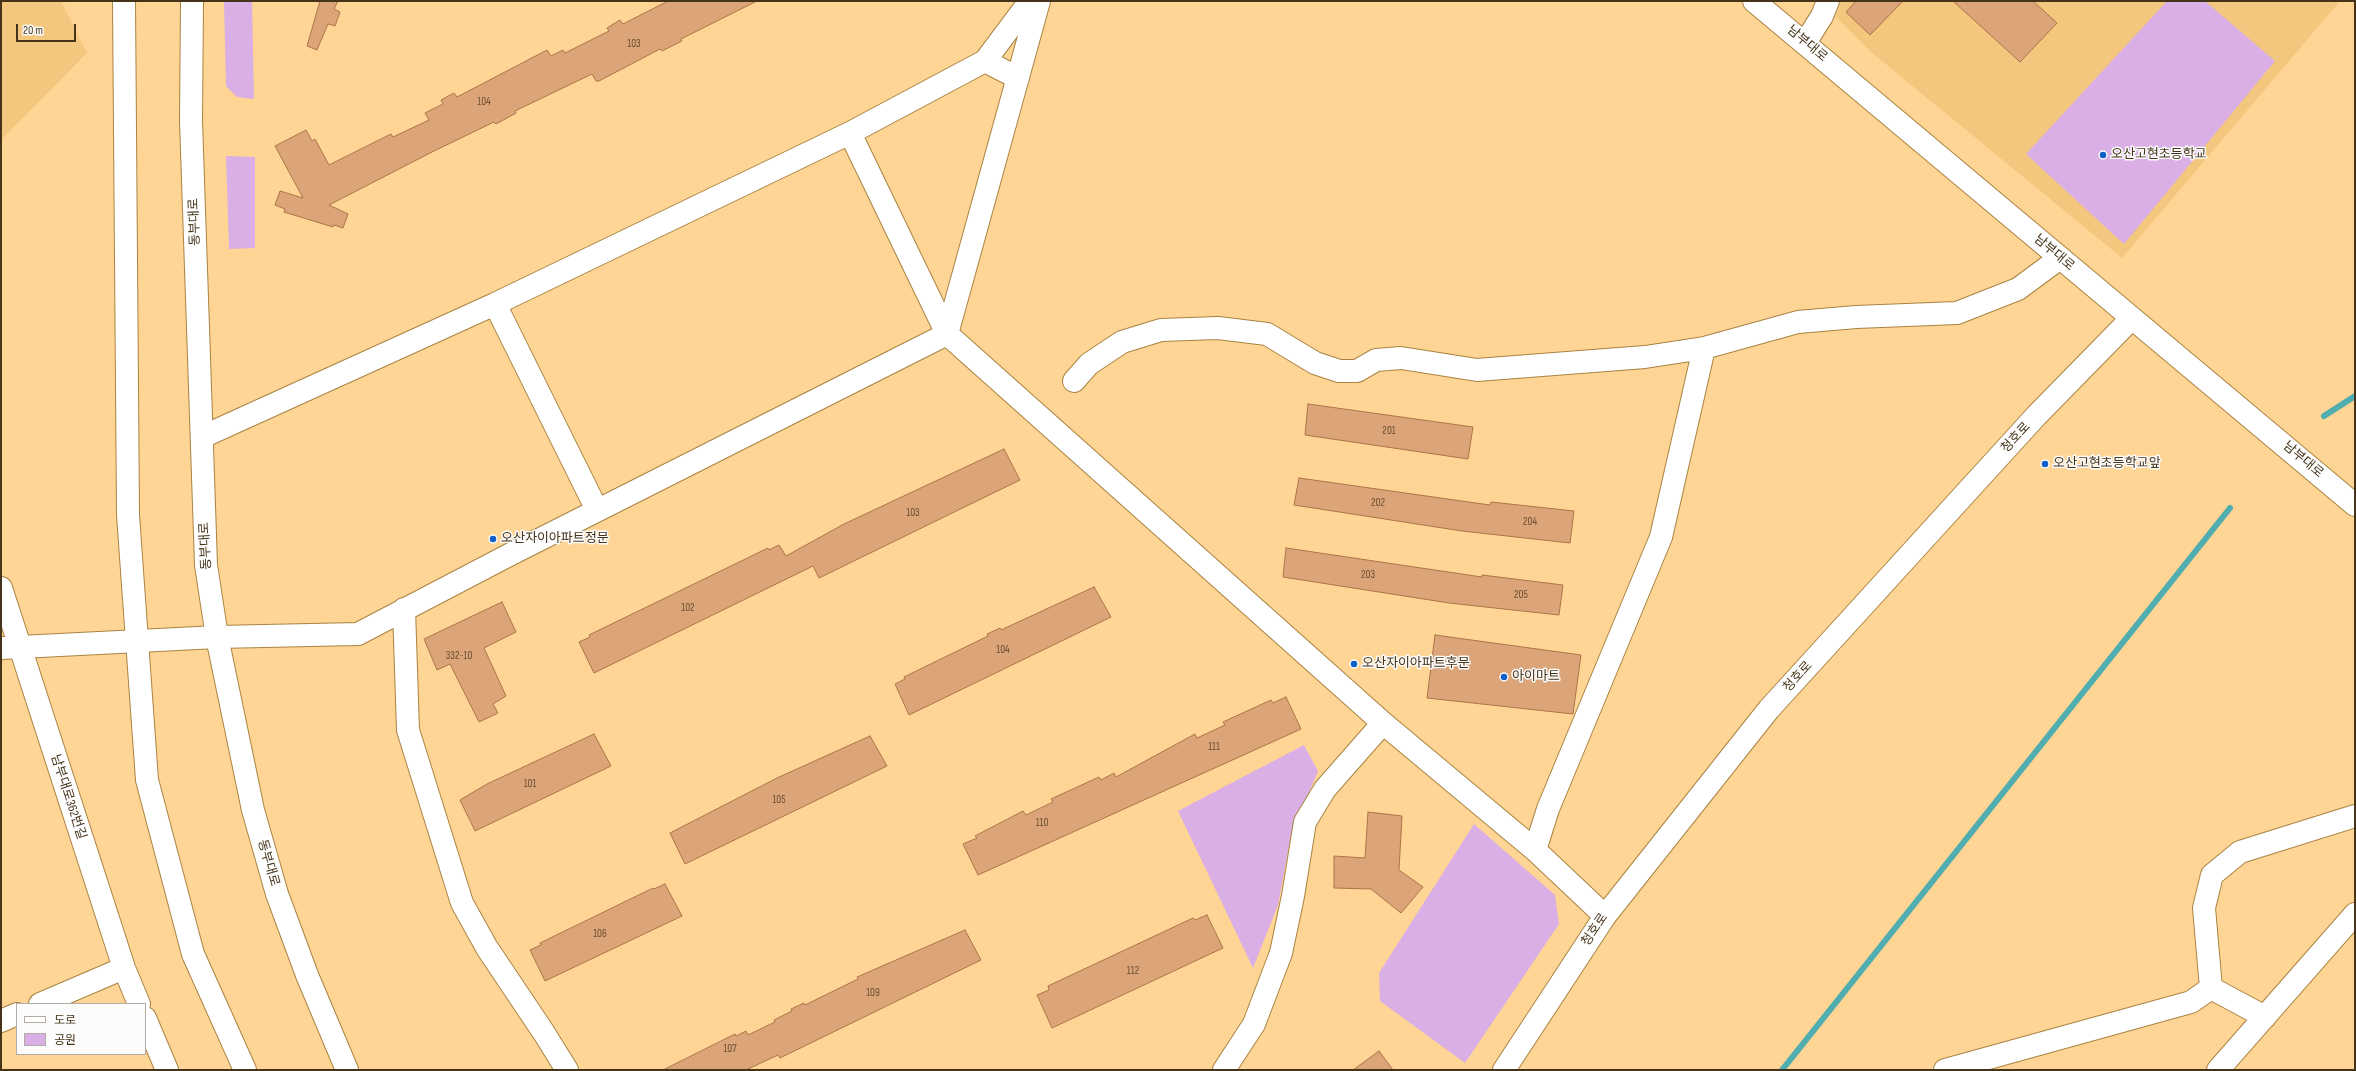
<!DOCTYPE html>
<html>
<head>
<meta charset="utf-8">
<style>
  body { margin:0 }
  #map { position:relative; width:2356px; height:1071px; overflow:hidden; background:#fed594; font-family:"Sofia Sans Condensed","Noto Sans KR",sans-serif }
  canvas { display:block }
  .frame { position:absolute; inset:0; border:2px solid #45341a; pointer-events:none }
  .legend { position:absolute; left:16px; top:1003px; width:130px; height:52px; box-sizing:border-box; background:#fcfcfc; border:1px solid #b3aca2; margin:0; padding:5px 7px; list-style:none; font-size:12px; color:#45341a }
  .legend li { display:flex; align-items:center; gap:8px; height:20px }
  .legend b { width:20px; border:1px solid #b3aca2 }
  .scale { position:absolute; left:16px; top:24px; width:60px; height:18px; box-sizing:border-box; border:2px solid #45341a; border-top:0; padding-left:5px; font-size:12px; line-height:14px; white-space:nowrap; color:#45341a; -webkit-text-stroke:3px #fcfcfc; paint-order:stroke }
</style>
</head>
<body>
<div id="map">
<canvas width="2356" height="1071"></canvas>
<div class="frame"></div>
<ul class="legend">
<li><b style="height:5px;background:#fff"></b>도로</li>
<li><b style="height:11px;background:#d9afe5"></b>공원</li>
</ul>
<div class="scale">20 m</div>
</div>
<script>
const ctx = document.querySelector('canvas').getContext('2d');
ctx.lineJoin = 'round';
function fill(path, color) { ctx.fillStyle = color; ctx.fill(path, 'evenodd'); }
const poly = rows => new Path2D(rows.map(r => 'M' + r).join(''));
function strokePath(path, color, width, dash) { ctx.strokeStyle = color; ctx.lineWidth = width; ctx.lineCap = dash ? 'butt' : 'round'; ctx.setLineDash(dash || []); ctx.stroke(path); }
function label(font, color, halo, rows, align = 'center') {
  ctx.font = font + ' "Sofia Sans Condensed","Noto Sans KR",sans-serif'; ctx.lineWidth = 3; ctx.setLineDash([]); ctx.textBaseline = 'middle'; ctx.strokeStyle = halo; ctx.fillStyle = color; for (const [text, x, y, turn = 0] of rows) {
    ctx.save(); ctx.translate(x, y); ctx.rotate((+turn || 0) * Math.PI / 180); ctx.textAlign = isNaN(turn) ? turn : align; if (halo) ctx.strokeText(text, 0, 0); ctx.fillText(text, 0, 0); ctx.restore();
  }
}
const built = poly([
  [1,1,61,1,87,53,1,140],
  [1841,1,2340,1,2122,258,1871,52,1836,17]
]);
const green = poly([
  [224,1,252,1,254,99,237,97,226,86],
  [2167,1,2205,1,2275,61,2124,244,2026,154],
  [226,156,255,157,255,248,229,249],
  [1304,745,1318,771,1291,835,1278,905,1253,968,1178,811],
  [1474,824,1555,895,1559,924,1465,1063,1380,1001,1379,973]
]);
const stream = poly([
  [2324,416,2355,396],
  [1782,1070,2230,508]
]);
const building = poly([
  [320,1,338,1,334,9,340,12,335,26,328,24,317,50,307,46,320,1],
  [668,1,757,1,681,39,682,41,662,51,660,49,599,81,596,81,592,74,567,86,515,111,516,113,496,124,494,122,432,152,329,205,348,214,343,228,334,225,333,227,284,212,285,209,275,205,280,191,303,198,275,146,306,130,312,141,315,139,329,165,391,134,393,137,429,120,425,113,443,104,441,100,454,93,457,97,547,50,551,56,563,50,565,53,609,31,607,28,620,20,623,24,668,1],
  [1856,1,1903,1,1870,35,1846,12,1856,1],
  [1953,1,2033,1,2057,23,2020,62,1953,1],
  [1308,404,1473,427,1468,459,1305,435,1308,404],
  [1004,449,1020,480,819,578,813,566,594,673,579,642,590,637,589,635,768,548,769,550,779,545,786,556,844,524,1004,449],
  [1299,478,1490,505,1491,502,1574,511,1570,543,1462,531,1294,505,1299,478],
  [1286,548,1482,577,1482,575,1563,585,1559,615,1449,603,1283,577,1286,548],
  [1094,587,1111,617,909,715,895,684,905,679,904,677,988,636,987,634,1000,628,1001,630,1094,587],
  [502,602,516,632,484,648,506,696,493,704,498,713,479,722,450,664,437,670,424,639,502,602],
  [1435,635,1581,655,1573,714,1427,698,1435,635],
  [1286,697,1301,729,978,875,963,844,977,838,975,836,1023,811,1026,815,1053,802,1051,799,1099,777,1101,780,1114,773,1116,777,1195,734,1197,738,1225,725,1223,722,1271,700,1273,703,1286,697],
  [594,734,611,766,475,831,460,800,487,784,594,734],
  [870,736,887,766,685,864,670,833,777,778,870,736],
  [1368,812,1402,816,1399,870,1423,887,1401,913,1371,889,1334,888,1334,856,1365,858,1368,812],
  [665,884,682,916,545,981,530,950,541,945,540,943,653,888,654,889,665,884],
  [1207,915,1223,948,1052,1028,1037,995,1049,990,1048,986,1193,918,1195,920,1207,915],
  [965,930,981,960,780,1058,778,1055,746,1070,663,1070,735,1034,736,1036,746,1031,748,1035,775,1022,774,1020,792,1011,791,1009,804,1003,805,1005,858,979,857,977,965,930],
  [1379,1051,1393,1070,1353,1070,1379,1051]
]);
const street = poly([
  [1805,43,1822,16,1828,1],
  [985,61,1018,78],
  [850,133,947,334],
  [495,304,597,510],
  [947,334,1039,1],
  [1074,381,1089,364,1122,342,1161,330,1218,328,1267,334,1315,363,1339,371,1357,371,1376,360,1401,358,1477,370,1645,357,1704,348],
  [202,437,495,304,850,133,985,61,1030,1],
  [1,588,124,968,139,1004],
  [404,609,408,730,462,903,487,948,544,1033,567,1070],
  [1,648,217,637,358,634,509,555,947,334,1383,723,1535,850,1605,916],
  [1535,850,1548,809,1661,537,1704,348,1798,322,1856,317,1957,313,2018,289,2060,258],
  [40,1004,124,968],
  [2265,1017,2211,988,2204,908,2212,875,2240,852,2355,816],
  [145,1018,167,1070],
  [1,1021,17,1014],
  [1224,1070,1254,1024,1281,953,1293,896,1305,822,1325,789,1383,723],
  [1945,1070,2191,1002,2211,988],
  [2218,1070,2355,914]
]);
const secondary = poly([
  [124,1,128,515,147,780,193,954,245,1070],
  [192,1,191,121,206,565,217,637,253,810,277,894,307,975,347,1070],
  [1754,1,2355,505],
  [1504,1070,1605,916,1769,709,2036,416,2132,318]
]);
const markers = [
  [2103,155,4,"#105fc9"],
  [2045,464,4,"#105fc9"],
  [493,539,4,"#105fc9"],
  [1354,664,4,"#105fc9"],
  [1504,677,4,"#105fc9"]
];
const numberNames = [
  ["103",634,44],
  ["104",484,102],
  ["201",1389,431],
  ["202",1378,503],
  ["103",913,513],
  ["204",1530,522],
  ["203",1368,575],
  ["205",1521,595],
  ["102",688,608],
  ["104",1003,650],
  ["332-10",459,656],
  ["111",1214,747],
  ["101",530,784],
  ["105",779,800],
  ["110",1042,823],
  ["106",600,934],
  ["112",1133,971],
  ["109",873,993],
  ["107",730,1049]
];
const streetNames = [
  ["남부대로",1807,44,40],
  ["동부대로",195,222,-92],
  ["남부대로",2054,253,40],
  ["청호로",2016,438,-47],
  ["남부대로",2303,460,40],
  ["동부대로",206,546,-93],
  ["청호로",1798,677,-48],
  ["남부대로362번길",68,797,72],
  ["동부대로",268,863,74],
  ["청호로",1595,930,-56]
];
const poiNames = [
  ["오산고현초등학교",2111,155],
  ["오산고현초등학교앞",2053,464],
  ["오산자이아파트정문",501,539],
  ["오산자이아파트후문",1362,664],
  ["아이마트",1512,677]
];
fill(built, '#f4c77e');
fill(green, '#d9afe5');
strokePath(stream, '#50adb0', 6);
fill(building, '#dba479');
strokePath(building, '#ad7447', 1);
strokePath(street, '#a98343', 24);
strokePath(secondary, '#a98343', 24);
strokePath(street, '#fff', 22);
strokePath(secondary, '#fff', 22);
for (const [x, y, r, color] of markers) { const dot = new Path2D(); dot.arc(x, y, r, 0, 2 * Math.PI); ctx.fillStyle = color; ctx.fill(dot); strokePath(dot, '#fcfcfc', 1.5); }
label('11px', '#6a5032', null, numberNames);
label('13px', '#45341a', '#fcfcfc', streetNames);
label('13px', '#45341a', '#fcfcfc', poiNames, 'left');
</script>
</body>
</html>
